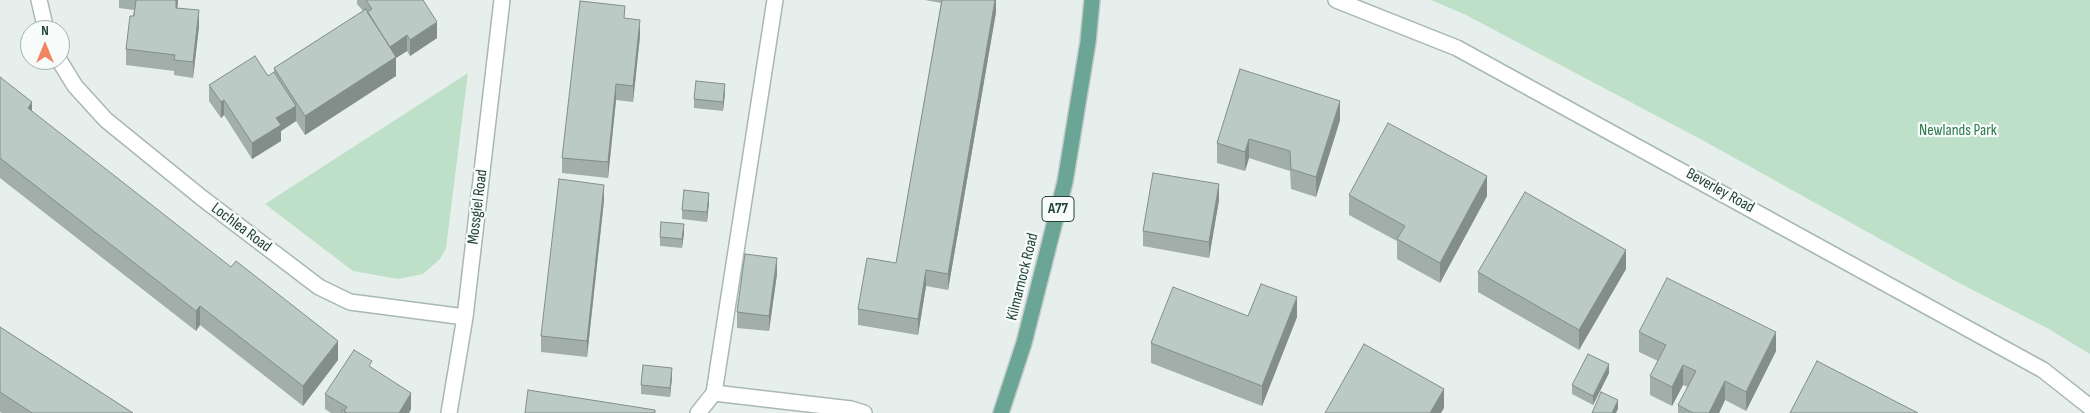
<!DOCTYPE html>
<html>
<head>
<meta charset="utf-8">
<style>
  body { margin:0 }
  #map { position:relative; width:2090px; height:413px; overflow:hidden; background:#e6efeb; font-family:"Sofia Sans Condensed",sans-serif }
  canvas { display:block }
  .north { position:absolute; left:20px; top:20px; width:50px; height:50px; box-sizing:border-box; background:#f7fbf9; border:1px solid #a3b1ad; border-radius:50%; rotate:0deg; font-size:14px; font-weight:700; line-height:20px; text-align:center; color:#24423a }
  .north::after { content:''; display:block; margin:auto; width:18px; height:22px; background:#f4845f; clip-path:polygon(50% 0,100% 100%,50% 72%,0 100%) }
</style>
</head>
<body>
<div id="map">
<canvas width="2090" height="413"></canvas>
<div class="north">N</div>
</div>
<script>
const ctx = document.querySelector('canvas').getContext('2d');
ctx.lineJoin = 'round';
function fill(path, color) { ctx.fillStyle = color; ctx.fill(path, 'evenodd'); }
const poly = rows => new Path2D(rows.map(r => 'M' + r).join(''));
function strokePath(path, color, width, dash) { ctx.strokeStyle = color; ctx.lineWidth = width; ctx.lineCap = dash ? 'butt' : 'round'; ctx.setLineDash(dash || []); ctx.stroke(path); }
function label(font, color, halo, rows, align = 'center') {
  ctx.font = font + ' "Sofia Sans Condensed",sans-serif'; ctx.lineWidth = 4.5; ctx.setLineDash([]); ctx.textBaseline = 'middle'; ctx.strokeStyle = halo; ctx.fillStyle = color; for (const [text, x, y, turn = 0] of rows) {
    ctx.save(); ctx.translate(x, y); ctx.rotate((+turn || 0) * Math.PI / 180); ctx.textAlign = isNaN(turn) ? turn : align; if (halo) ctx.strokeText(text, 0, 0); ctx.fillText(text, 0, 0); ctx.restore();
  }
}
const green = poly([
  [1431,0,2090,0,2090,354,2047,328,1959,283,1704,141,1466,15],
  [468,73,446,248,440,259,423,274,398,279,353,271,265,204]
]);
const service = poly([
  [698,413,714,393,775,0]
]);
const minor = poly([
  [39,0,46,30],
  [1336,0,1457,48,2043,370,2090,407],
  [59,60,75,86,106,120,202,198,319,287,350,302,465,317],
  [714,393,851,409,864,413],
  [449,413,465,317,502,0]
]);
const primary = poly([
  [1001,413,1024,343,1065,182,1088,42,1092,0]
]);
const wall = poly([
  [119,0,178,0,177,8,199,26,193,78,174,75,174,71,126,65,126,49,134,10,119,8],
  [357,0,423,0,437,38,410,56,407,51,396,58,396,76,305,135,296,121,281,131,281,141,252,159,224,115,221,118,209,101,209,85,268,76,274,72,274,68,363,11,357,4],
  [925,0,996,0,996,12,948,290,926,286,918,335,858,325,858,309,896,263,941,3],
  [625,18,640,36,633,102,616,100,608,178,562,173,562,158],
  [0,77,32,112,338,360,303,406,200,325,196,331,0,178],
  [725,93,723,111,694,108,694,99],
  [1340,120,1316,197,1291,189,1290,171,1249,158,1245,171,1217,163,1217,143],
  [1349,195,1487,196,1440,283,1397,259,1397,241,1349,215],
  [604,200,587,357,541,352,541,336],
  [1219,200,1209,258,1143,246,1143,231],
  [709,202,707,222,682,219,682,210],
  [684,233,682,248,660,246,660,237],
  [1626,269,1579,350,1478,292,1478,272],
  [777,274,769,331,737,328,737,312],
  [1248,316,1297,317,1262,406,1151,363,1151,343],
  [0,327,133,413,2,413,0,412],
  [1639,332,1776,351,1746,411,1725,400,1719,413,1678,413,1678,405,1688,387,1683,385,1672,406,1650,395,1650,376,1658,361,1639,352],
  [372,368,411,409,409,413,331,413,325,409,325,394],
  [1609,373,1593,405,1572,394,1572,385],
  [672,377,670,397,641,394,641,385]
]);
const shadedWall = poly([
  [176,0,178,0,176,24],
  [995,0,996,0,996,12,948,290,948,274],
  [199,10,199,26,193,78,193,62],
  [640,20,640,36,633,102,633,86],
  [437,22,437,38,410,56,410,40],
  [407,35,407,51,396,58,396,76,305,135,305,116,388,48],
  [616,84,616,100,608,178,608,162],
  [725,84,725,93,723,111,723,102],
  [224,100,224,115,221,118,221,102],
  [1340,101,1340,120,1316,197,1316,177],
  [32,102,32,122,28,108],
  [296,106,296,121,281,131,281,141,252,159,252,143,276,118],
  [1249,139,1249,158,1245,171,1245,152],
  [1487,176,1487,196,1440,283,1440,263],
  [1219,184,1219,200,1209,258,1209,242],
  [604,185,604,200,587,357,587,341],
  [709,193,709,202,707,222,707,212],
  [684,224,684,233,682,248,682,239],
  [1626,250,1626,269,1579,350,1579,330],
  [777,258,777,274,769,331,769,316],
  [926,270,926,286,918,335,918,319],
  [1297,297,1297,317,1262,406,1262,386],
  [200,306,200,325,196,331,196,311],
  [1776,332,1776,351,1746,411,1746,392],
  [338,341,338,360,303,406,303,386],
  [1609,364,1609,373,1593,405,1593,396],
  [1683,365,1683,385,1672,406,1672,387],
  [672,368,672,377,670,397,670,388],
  [1725,381,1725,400,1719,413,1709,413],
  [1444,389,1444,408,1441,413,1430,413],
  [411,393,411,409,409,413,399,413],
  [1618,400,1618,409,1616,413,1612,413]
]);
const building = poly([
  [136,0,176,0,176,8,199,10,193,62,174,60,175,55,126,49,130,16,134,16,136,0],
  [366,0,423,0,437,22,410,40,407,35,390,47,367,12,372,9,366,0],
  [942,0,995,0,948,274,926,270,918,319,858,309,867,258,896,263,942,0],
  [580,1,625,6,624,18,640,20,633,86,616,84,608,162,562,158,580,1],
  [366,9,396,57,305,116,274,68,366,9],
  [255,56,268,76,274,72,296,106,276,118,281,125,252,143,224,100,221,102,209,85,255,56],
  [1240,69,1340,101,1316,177,1291,169,1290,151,1249,139,1245,152,1217,143,1240,69],
  [0,77,32,102,28,108,231,267,236,261,338,341,303,386,200,306,196,311,0,158,0,77],
  [696,81,725,84,723,102,694,99,696,81],
  [1388,123,1487,176,1440,263,1397,239,1405,226,1349,195,1388,123],
  [1153,173,1219,184,1209,242,1143,231,1153,173],
  [559,179,604,185,587,341,541,336,559,179],
  [684,190,709,193,707,212,682,210,684,190],
  [1525,192,1626,250,1579,330,1478,272,1525,192],
  [661,222,684,224,682,239,660,237,661,222],
  [745,254,777,258,769,316,737,312,745,254],
  [1667,278,1776,332,1746,392,1725,381,1709,413,1693,413,1678,405,1696,371,1683,365,1672,387,1650,376,1666,345,1639,332,1667,278],
  [1261,284,1297,297,1262,386,1151,343,1173,287,1248,316,1261,284],
  [0,327,133,413,32,413,0,392,0,327],
  [1364,344,1444,389,1430,413,1325,413,1364,344],
  [354,350,372,361,369,366,411,393,399,413,347,413,344,411,347,407,325,394,354,350],
  [1588,354,1609,364,1593,396,1572,385,1588,354],
  [1817,361,1918,413,1790,413,1817,361],
  [643,365,672,368,670,388,641,385,643,365],
  [528,390,655,410,655,413,525,413,528,390],
  [1601,392,1618,400,1612,413,1592,413,1601,392],
  [343,410,347,413,341,413,343,410]
]);
const shields = [
  [1058,209,32]
];
const shieldNames = [
  ["A77",1058,209]
];
const parkNames = [
  ["Newlands Park",1958,131]
];
const streetNames = [
  ["Beverley Road",1720,191,29],
  ["Mossgiel Road",478,207,-83],
  ["Lochlea Road",241,228,37],
  ["Kilmarnock Road",1023,277,-76]
];
fill(green, '#bfe0c8');
strokePath(service, '#a8b8b2', 18);
strokePath(minor, '#a8b8b2', 18);
strokePath(primary, '#c2cac8', 18);
strokePath(service, '#fff', 15);
strokePath(minor, '#fff', 15);
strokePath(primary, '#6aa596', 15);
fill(wall, '#a1aea9');
fill(shadedWall, '#838d89');
fill(building, '#bbcac4');
strokePath(building, '#838d89', 1);
for (const [x, y, w] of shields) { const box = new Path2D(); box.roundRect(x - w / 2, y - 12.5, w, 25, 4); ctx.fillStyle = '#f7fbf9'; ctx.fill(box); strokePath(box, '#24423a', 1); }
label('bold 15px', '#24423a', null, shieldNames);
label('16px', '#2d7a4b', '#f7fbf9', parkNames);
label('16px', '#24423a', '#f7fbf9', streetNames);
</script>
</body>
</html>
